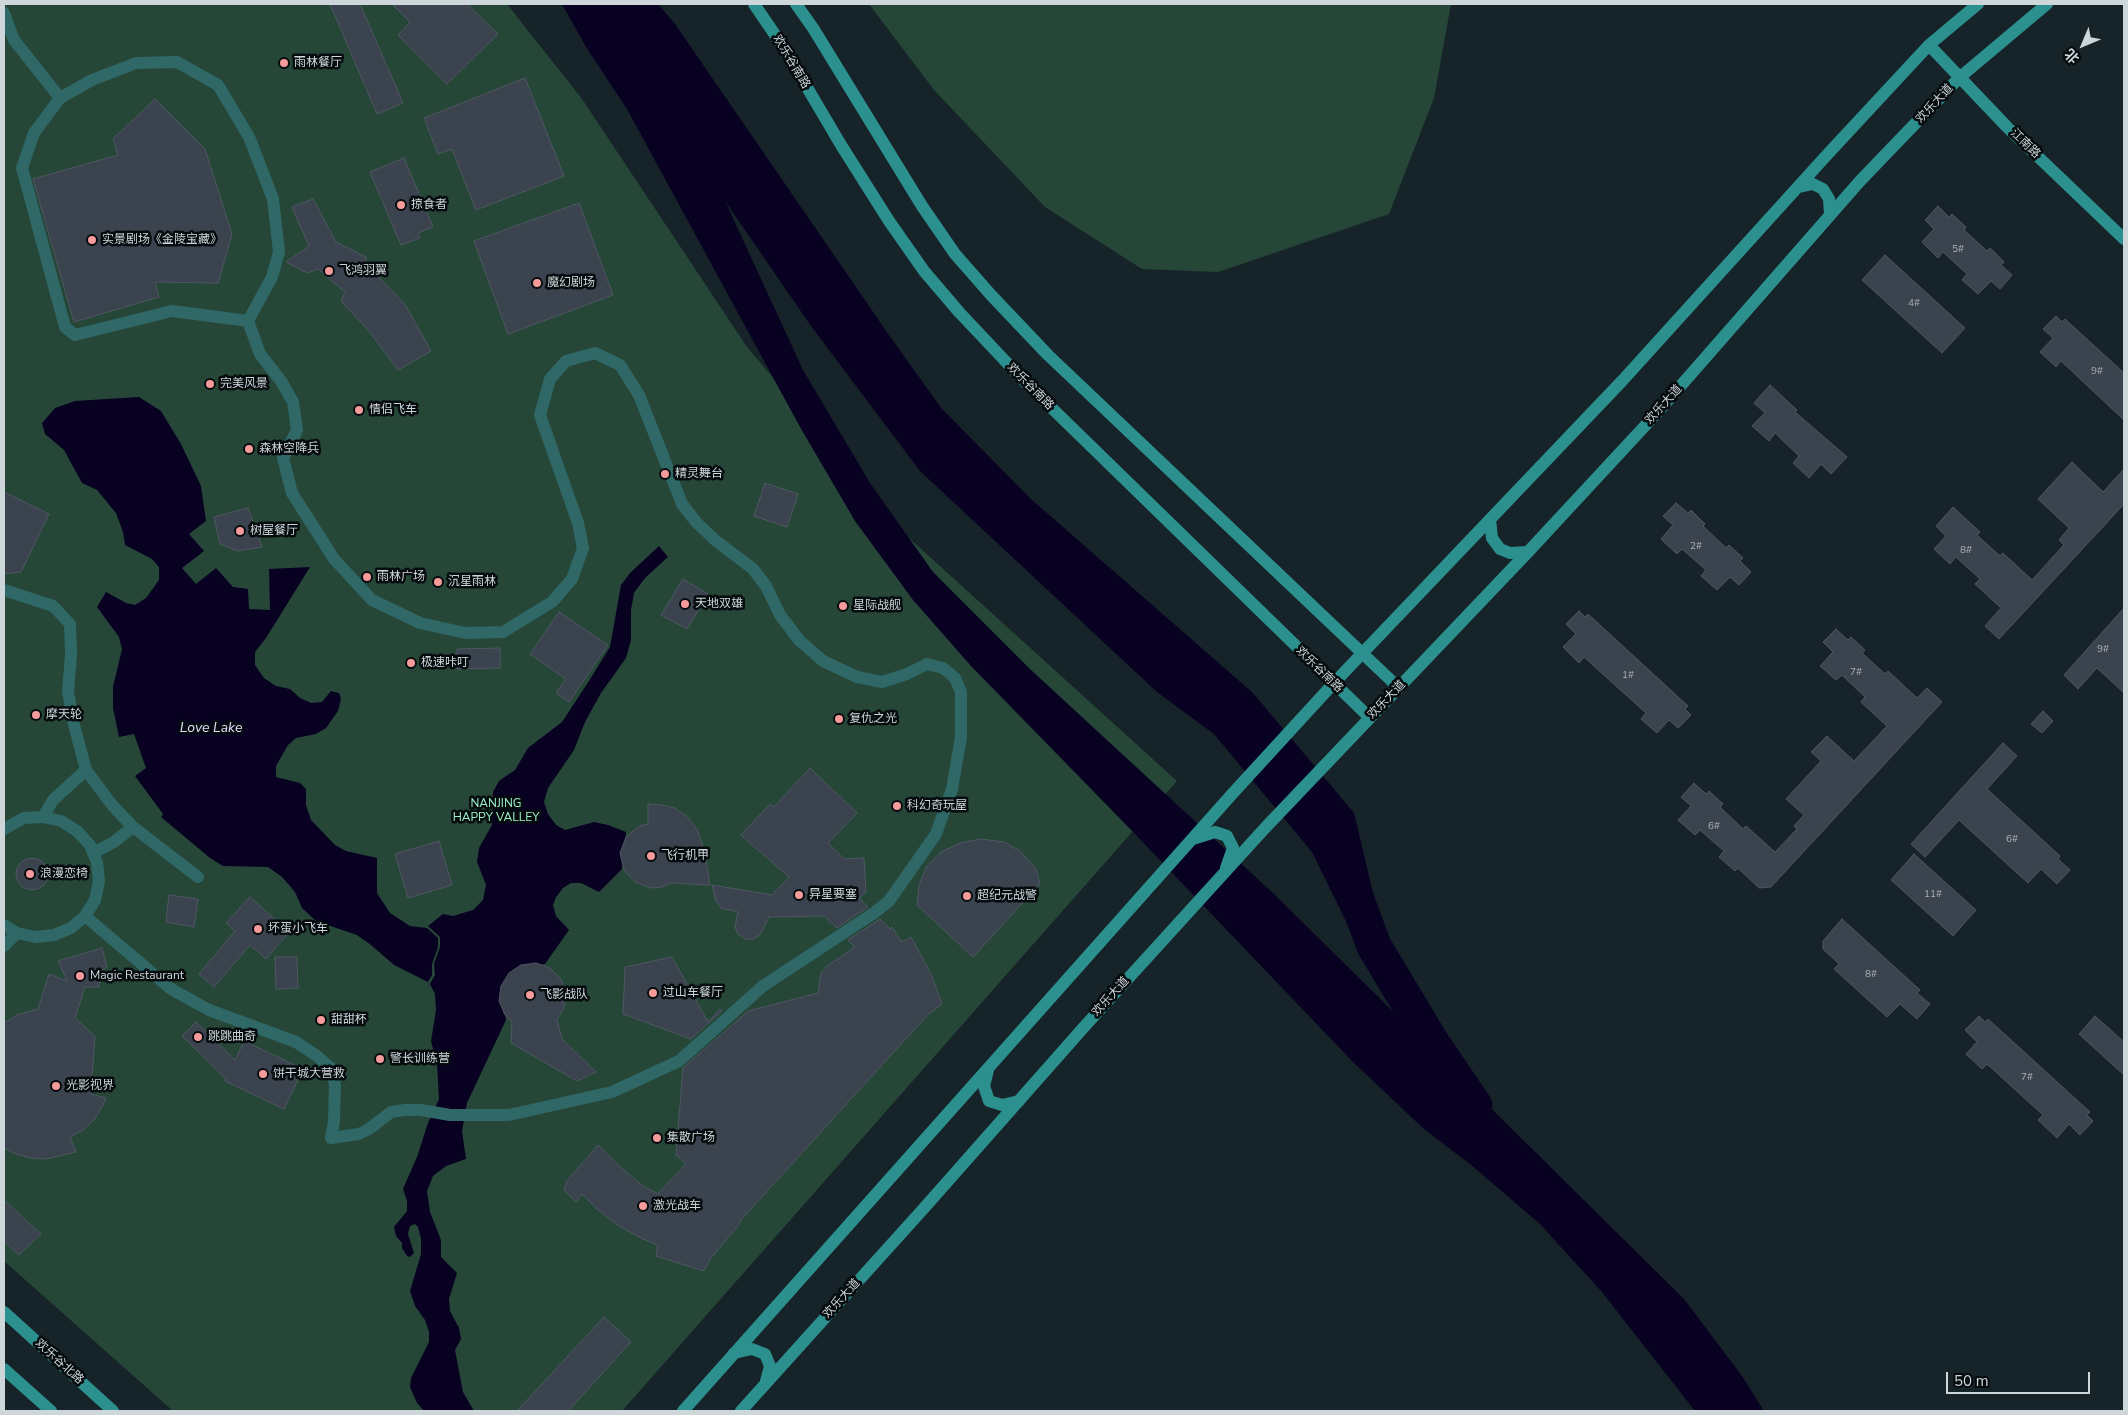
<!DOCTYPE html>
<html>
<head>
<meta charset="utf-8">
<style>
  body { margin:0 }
  #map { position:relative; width:2128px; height:1415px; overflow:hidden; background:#162329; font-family:"Nunito Sans","Noto Sans SC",sans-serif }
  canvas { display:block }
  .frame { position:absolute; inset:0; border:5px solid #cdd6d9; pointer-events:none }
  .north { position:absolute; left:2058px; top:20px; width:50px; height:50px; -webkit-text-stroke:4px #060b0e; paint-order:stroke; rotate:225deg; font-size:14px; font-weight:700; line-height:20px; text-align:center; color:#cdd6d9 }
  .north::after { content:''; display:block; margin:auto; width:18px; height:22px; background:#cdd6d9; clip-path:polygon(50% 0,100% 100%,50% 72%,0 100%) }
  .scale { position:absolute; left:1946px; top:1372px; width:144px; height:22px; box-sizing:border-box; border:2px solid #cdd6d9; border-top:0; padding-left:6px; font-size:15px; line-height:18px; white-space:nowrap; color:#cdd6d9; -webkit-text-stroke:4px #060b0e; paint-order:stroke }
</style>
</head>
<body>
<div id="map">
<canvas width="2128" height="1415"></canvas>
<div class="frame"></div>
<div class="north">北</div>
<div class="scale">50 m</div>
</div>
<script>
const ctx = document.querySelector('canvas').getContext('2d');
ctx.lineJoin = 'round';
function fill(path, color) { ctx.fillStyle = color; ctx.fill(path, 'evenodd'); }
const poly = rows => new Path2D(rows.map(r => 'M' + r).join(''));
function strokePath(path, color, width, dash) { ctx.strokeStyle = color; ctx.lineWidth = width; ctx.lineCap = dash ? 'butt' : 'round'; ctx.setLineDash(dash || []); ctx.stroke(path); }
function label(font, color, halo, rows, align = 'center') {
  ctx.font = font + ' "Nunito Sans","Noto Sans SC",sans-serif'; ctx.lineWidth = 5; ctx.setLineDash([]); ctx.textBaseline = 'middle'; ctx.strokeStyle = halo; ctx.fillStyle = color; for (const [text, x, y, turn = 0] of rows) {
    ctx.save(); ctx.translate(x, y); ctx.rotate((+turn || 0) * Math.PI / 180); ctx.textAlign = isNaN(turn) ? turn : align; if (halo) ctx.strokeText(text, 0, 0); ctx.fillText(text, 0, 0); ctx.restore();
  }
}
const green = poly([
  [4,4,507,4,582,99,747,347,909,538,1177,781,622,1411,173,1411,4,1261],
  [869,4,1451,4,1434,98,1389,214,1218,272,1142,269,1045,207,934,90]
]);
const water = poly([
  [562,4,658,4,675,24,891,338,942,409,1031,499,1253,693,1354,813,1384,939,1362,954,1312,852,1214,734,1157,692,920,471,811,326,725,201,803,370,870,483,933,572,1030,669,1276,896,1684,1299,1742,1376,1764,1411,1695,1411,1602,1292,1540,1224,1470,1164,1424,1129,1353,1062,1137,836,971,666,913,600,855,521,800,427,627,109,586,47],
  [139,397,161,411,181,444,201,486,206,521,189,534,204,551,182,568,196,584,216,568,233,587,248,589,249,609,270,610,269,569,310,567,266,638,255,652,255,665,264,678,276,686,290,689,300,698,311,703,322,702,331,691,339,693,341,699,338,711,326,728,316,734,296,738,288,745,276,766,276,777,300,783,306,789,306,805,311,820,335,845,346,851,377,858,377,893,390,913,410,926,427,928,438,938,438,947,432,964,432,975,428,982,394,965,371,945,357,935,316,921,302,908,295,892,282,877,268,867,223,866,210,858,161,817,163,814,135,776,146,768,134,734,119,737,113,708,113,687,122,649,119,637,97,607,106,592,126,603,135,605,146,598,159,580,159,567,152,559,125,545,123,532,116,513,97,490,82,483,64,450,45,434,42,423,55,408,75,401],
  [659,546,668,557,645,578,634,593,631,610,631,640,626,658,601,693,585,722,574,750,548,788,544,802,548,814,556,825,565,830,594,822,608,825,626,832,622,869,599,892,581,883,571,883,563,888,556,897,553,905,556,916,569,930,545,964,520,969,503,994,506,1020,467,1103,462,1131,466,1159,446,1166,433,1176,427,1191,430,1212,441,1240,441,1257,457,1273,449,1299,450,1311,459,1328,461,1339,455,1350,463,1392,474,1411,424,1411,417,1403,410,1387,411,1378,429,1342,429,1332,425,1320,415,1306,410,1291,421,1254,421,1239,418,1227,415,1224,410,1226,408,1234,414,1253,410,1257,407,1256,402,1248,402,1243,396,1236,394,1227,407,1211,407,1201,403,1189,417,1157,428,1123,439,1099,437,1063,431,1041,436,1010,435,994,430,984,435,975,434,964,440,947,440,937,428,926,443,914,453,916,473,910,483,900,486,885,477,862,479,848,492,825,493,792,499,781,515,770,528,748,562,722,587,684,610,647,621,585,630,573]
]);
const river = poly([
  [1357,900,1374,946,1431,1041,1475,1106]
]);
const building = poly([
  [330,4,360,4,403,103,377,114,330,4],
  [392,4,467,4,498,34,447,84,398,35,410,22,392,4],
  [525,78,564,176,476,210,452,149,438,154,424,118,525,78],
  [155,99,205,149,232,234,218,283,155,282,159,297,74,322,33,179,118,155,113,139,155,99],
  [404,158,433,227,418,233,420,238,401,245,370,172,404,158],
  [313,199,336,242,366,257,364,270,380,278,406,306,431,351,398,370,370,332,341,301,345,292,318,269,307,273,286,262,309,246,292,207,313,199],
  [579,203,613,295,508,334,474,241,579,203],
  [1938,206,1949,217,1952,214,1966,227,1964,230,1987,251,1990,248,2004,262,2001,265,2012,275,2000,289,1991,281,1978,294,1962,280,1967,274,1943,252,1938,258,1922,242,1934,229,1925,220,1938,206],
  [1885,255,1965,328,1942,353,1862,280,1885,255],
  [2056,316,2062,322,2065,319,2124,373,2124,420,2061,361,2056,367,2040,352,2053,338,2043,329,2056,316],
  [1770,385,1797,410,1795,412,1847,457,1831,474,1821,464,1809,478,1793,463,1799,456,1775,433,1769,441,1752,426,1765,413,1754,403,1770,385],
  [2072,462,2103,492,2124,469,2124,504,1999,639,1985,626,2001,608,1975,584,1980,579,1956,557,1950,564,1934,549,1946,536,1936,526,1953,507,1980,532,1977,535,2000,556,2003,553,2032,580,2064,545,2059,540,2069,528,2038,499,2072,462],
  [765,483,798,494,787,527,754,516,765,483],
  [4,492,49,514,21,572,4,574,4,492],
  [1676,503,1688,513,1691,510,1705,524,1703,526,1726,548,1729,545,1743,558,1740,561,1751,572,1739,585,1730,577,1717,590,1701,576,1706,570,1682,549,1677,554,1661,539,1673,525,1663,516,1676,503],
  [248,508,262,547,238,551,220,544,214,517,248,508],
  [683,579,708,594,687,629,661,615,683,579],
  [2124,608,2124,693,2097,668,2078,689,2064,675,2124,608],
  [1579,611,1585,617,1588,614,1688,706,1685,709,1691,715,1678,728,1669,720,1657,733,1641,719,1646,713,1584,657,1579,663,1563,647,1576,634,1566,624,1579,611],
  [559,612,608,645,569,702,556,693,566,679,530,654,559,612],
  [1836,629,1848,640,1851,637,1865,650,1862,653,1885,674,1888,671,1917,698,1927,688,1942,702,1771,887,1759,888,1738,868,1735,871,1719,857,1724,851,1700,830,1695,835,1678,820,1691,806,1681,797,1694,783,1706,794,1709,791,1723,804,1720,807,1743,829,1746,826,1775,852,1797,829,1794,826,1804,815,1786,799,1821,761,1811,752,1827,736,1854,761,1887,726,1861,702,1865,697,1842,675,1836,680,1820,666,1833,652,1823,642,1836,629],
  [500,648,500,668,457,669,457,649,500,648],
  [2043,711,2053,721,2042,733,2031,724,2043,711],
  [2003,743,2017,756,1987,789,2060,856,2058,859,2070,870,2057,884,2041,869,2028,883,1959,820,1925,857,1911,844,2003,743],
  [810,768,857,813,828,843,844,859,864,858,866,892,859,898,868,907,837,928,824,916,769,917,760,935,753,939,745,939,738,934,735,927,738,912,721,908,716,901,712,885,772,895,789,877,741,835,770,804,774,807,810,768],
  [648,804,662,805,674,808,687,816,698,831,705,853,710,885,671,883,662,887,651,888,635,882,624,870,620,853,626,837,639,826,648,824,648,804],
  [981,839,1004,842,1020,851,1036,869,1040,884,973,957,917,905,919,885,927,866,941,852,960,843,981,839],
  [439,841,452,885,408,898,395,854,439,841],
  [1914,854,1976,910,1953,936,1891,880,1914,854],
  '16 874a16 16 0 1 1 32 0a16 16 0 1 1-32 0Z',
  [169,895,198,899,194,927,166,922,169,895],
  [250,897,289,932,266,959,250,945,214,987,199,974,235,931,226,923,250,897],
  [880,919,890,929,892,927,902,942,911,937,931,974,942,1004,929,1014,901,1044,740,1221,741,1222,711,1258,704,1271,656,1256,658,1245,643,1239,619,1226,597,1209,582,1194,576,1202,564,1190,567,1181,598,1145,618,1165,643,1186,658,1194,686,1164,676,1155,683,1068,748,1011,818,993,821,973,826,967,855,947,848,940,880,919],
  [1842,919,1920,990,1917,993,1930,1004,1917,1019,1900,1004,1887,1017,1834,969,1839,964,1823,949,1823,941,1842,919],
  [102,948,107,967,100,972,99,987,85,987,75,1018,95,1036,91,1094,106,1098,102,1107,94,1120,83,1130,70,1137,76,1152,46,1159,30,1158,16,1154,4,1148,4,1023,17,1015,38,1009,49,974,67,981,58,961,102,948],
  [275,957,297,957,298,988,276,989,275,957],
  [672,957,708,1022,720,1009,722,1011,691,1039,623,1014,625,967,672,957],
  [536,963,550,968,561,979,566,993,564,1008,557,1020,562,1039,596,1072,577,1081,511,1043,512,1022,505,1015,499,1001,501,986,509,973,521,965,536,963],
  [1979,1016,1985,1022,1988,1019,2090,1112,2087,1115,2093,1121,2080,1135,2069,1124,2057,1138,2038,1120,2043,1115,1987,1064,1982,1069,1966,1054,1977,1042,1965,1030,1979,1016],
  [2095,1016,2124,1042,2124,1075,2079,1034,2095,1016],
  [196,1022,235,1060,244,1041,303,1069,284,1109,225,1081,226,1079,182,1036,196,1022],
  [4,1200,41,1234,19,1255,4,1241,4,1200],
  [604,1317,631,1342,568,1411,517,1411,604,1317]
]);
const street = poly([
  [4,13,14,40,60,98],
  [4,590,53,606,70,624,71,655,68,692,74,725,86,770,112,805,133,827,198,877],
  [43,817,53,800,86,770],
  [4,829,24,818,43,817,61,821,77,831,90,845,97,862,99,881,95,900,85,916,71,928,54,935,35,937,17,933,4,925],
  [93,853,114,842,133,827],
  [85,916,171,989,209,1010,296,1042,317,1056,332,1069,335,1086,334,1121,331,1138,359,1134,369,1129,391,1112,405,1110,421,1110,450,1115,509,1115,612,1092,679,1061,763,986,874,913,889,901,936,834,952,789,961,737,961,692,955,678,943,668,927,664,907,674,882,682,857,677,823,661,799,640,780,615,766,586,753,569,715,540,696,522,682,504,639,395,620,365,595,353,566,361,550,379,540,415,578,523,583,548,572,579,552,602,503,632,465,633,420,623,372,600,334,559,292,493,283,458,297,430,293,402,281,381,260,354,248,321,272,277,279,252,273,199,249,137,218,85,177,62,136,63,92,80,60,98,34,133,22,168,65,327,75,335,172,311,248,321],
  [4,946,17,933]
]);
const secondary = poly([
  [754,4,782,45,841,145,889,221,924,271,959,312,1025,382,1370,718],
  [796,4,813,28,922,206,955,254,991,295,1048,355,1399,688],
  [1929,45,2008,128,2124,239],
  [1799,187,1813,184,1823,189,1829,199,1830,215],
  [1490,519,1492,538,1500,549,1510,553,1528,552],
  [1193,839,1215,832,1227,836,1233,848,1226,868],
  [988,1070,984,1086,989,1101,1002,1105,1019,1101],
  [4,1312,113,1411],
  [734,1353,752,1349,765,1354,770,1366,766,1381],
  [4,1369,51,1411],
  [683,1411,1233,793,1333,684,1622,381,1825,157,1929,45,1978,4],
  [741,1411,925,1207,1084,1027,1265,828,1528,552,1656,414,1860,181,1959,78,2047,4]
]);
const markers = [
  [284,63,5,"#f59b9b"],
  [401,205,5,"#f59b9b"],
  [92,240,5,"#f59b9b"],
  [329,271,5,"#f59b9b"],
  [537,283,5,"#f59b9b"],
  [210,384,5,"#f59b9b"],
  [359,410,5,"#f59b9b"],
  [249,449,5,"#f59b9b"],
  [665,474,5,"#f59b9b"],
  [240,531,5,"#f59b9b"],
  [367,577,5,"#f59b9b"],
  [438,582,5,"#f59b9b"],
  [685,604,5,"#f59b9b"],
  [843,606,5,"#f59b9b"],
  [411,663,5,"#f59b9b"],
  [36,715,5,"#f59b9b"],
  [839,719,5,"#f59b9b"],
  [897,806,5,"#f59b9b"],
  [651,856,5,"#f59b9b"],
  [30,874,5,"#f59b9b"],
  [799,895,5,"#f59b9b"],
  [967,896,5,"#f59b9b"],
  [258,929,5,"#f59b9b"],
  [80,976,5,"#f59b9b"],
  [653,993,5,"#f59b9b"],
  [530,995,5,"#f59b9b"],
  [321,1020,5,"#f59b9b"],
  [198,1037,5,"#f59b9b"],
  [380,1059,5,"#f59b9b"],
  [263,1074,5,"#f59b9b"],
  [56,1086,5,"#f59b9b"],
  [657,1138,5,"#f59b9b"],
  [643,1206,5,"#f59b9b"]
];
const numberNames = [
  ["5#",1958,250],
  ["4#",1914,304],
  ["9#",2097,372],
  ["2#",1696,547],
  ["8#",1966,551],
  ["9#",2103,650],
  ["7#",1856,673],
  ["1#",1628,676],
  ["6#",1714,827],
  ["6#",2012,840],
  ["11#",1933,895],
  ["8#",1871,975],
  ["7#",2027,1078]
];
const streetNames = [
  ["欢乐谷南路",791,62,59],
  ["欢乐大道",1935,104,-47],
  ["江南路",2025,144,44],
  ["欢乐谷南路",1030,387,45],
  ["欢乐大道",1664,405,-48],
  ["欢乐谷南路",1319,670,44],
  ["欢乐大道",1387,700,-46],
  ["欢乐大道",1111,997,-48],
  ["欢乐大道",842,1299,-48],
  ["欢乐谷北路",59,1362,42]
];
const poiNames = [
  ["雨林餐厅",294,63],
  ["掠食者",411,205],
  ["实景剧场《金陵宝藏》",102,240],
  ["飞鸿羽翼",339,271],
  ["魔幻剧场",547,283],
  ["完美风景",220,384],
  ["情侣飞车",369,410],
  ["森林空降兵",259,449],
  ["精灵舞台",675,474],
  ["树屋餐厅",250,531],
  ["雨林广场",377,577],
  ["沉星雨林",448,582],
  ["天地双雄",695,604],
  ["星际战舰",853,606],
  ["极速咔叮",421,663],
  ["摩天轮",46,715],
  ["复仇之光",849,719],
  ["科幻奇玩屋",907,806],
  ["飞行机甲",661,856],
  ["浪漫恋椅",40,874],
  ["异星要塞",809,895],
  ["超纪元战警",977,896],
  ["坏蛋小飞车",268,929],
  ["Magic Restaurant",90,976],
  ["过山车餐厅",663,993],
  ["飞影战队",540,995],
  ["甜甜杯",331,1020],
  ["跳跳曲奇",208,1037],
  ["警长训练营",390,1059],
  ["饼干城大营救",273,1074],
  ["光影视界",66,1086],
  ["集散广场",667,1138],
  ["激光战车",653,1206]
];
const parkNames = [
  ["NANJING",496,804],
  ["HAPPY VALLEY",496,818]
];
const waterNames = [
  ["Love Lake",211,729]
];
fill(green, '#264738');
fill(water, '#080122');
strokePath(river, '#080122', 35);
fill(building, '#3b434e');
strokePath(building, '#4e5762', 1);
strokePath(street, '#2f6867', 12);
strokePath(secondary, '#2c908e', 12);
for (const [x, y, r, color] of markers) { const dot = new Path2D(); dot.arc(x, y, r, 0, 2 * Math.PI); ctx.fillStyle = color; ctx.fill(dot); strokePath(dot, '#060b0e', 2); }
label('10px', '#a8b1b6', null, numberNames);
label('12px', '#cdd6d9', '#060b0e', streetNames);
label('12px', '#cdd6d9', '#060b0e', poiNames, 'left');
label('12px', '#9cf2c9', '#060b0e', parkNames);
label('italic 14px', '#e0dffd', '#060b0e', waterNames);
</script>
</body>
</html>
